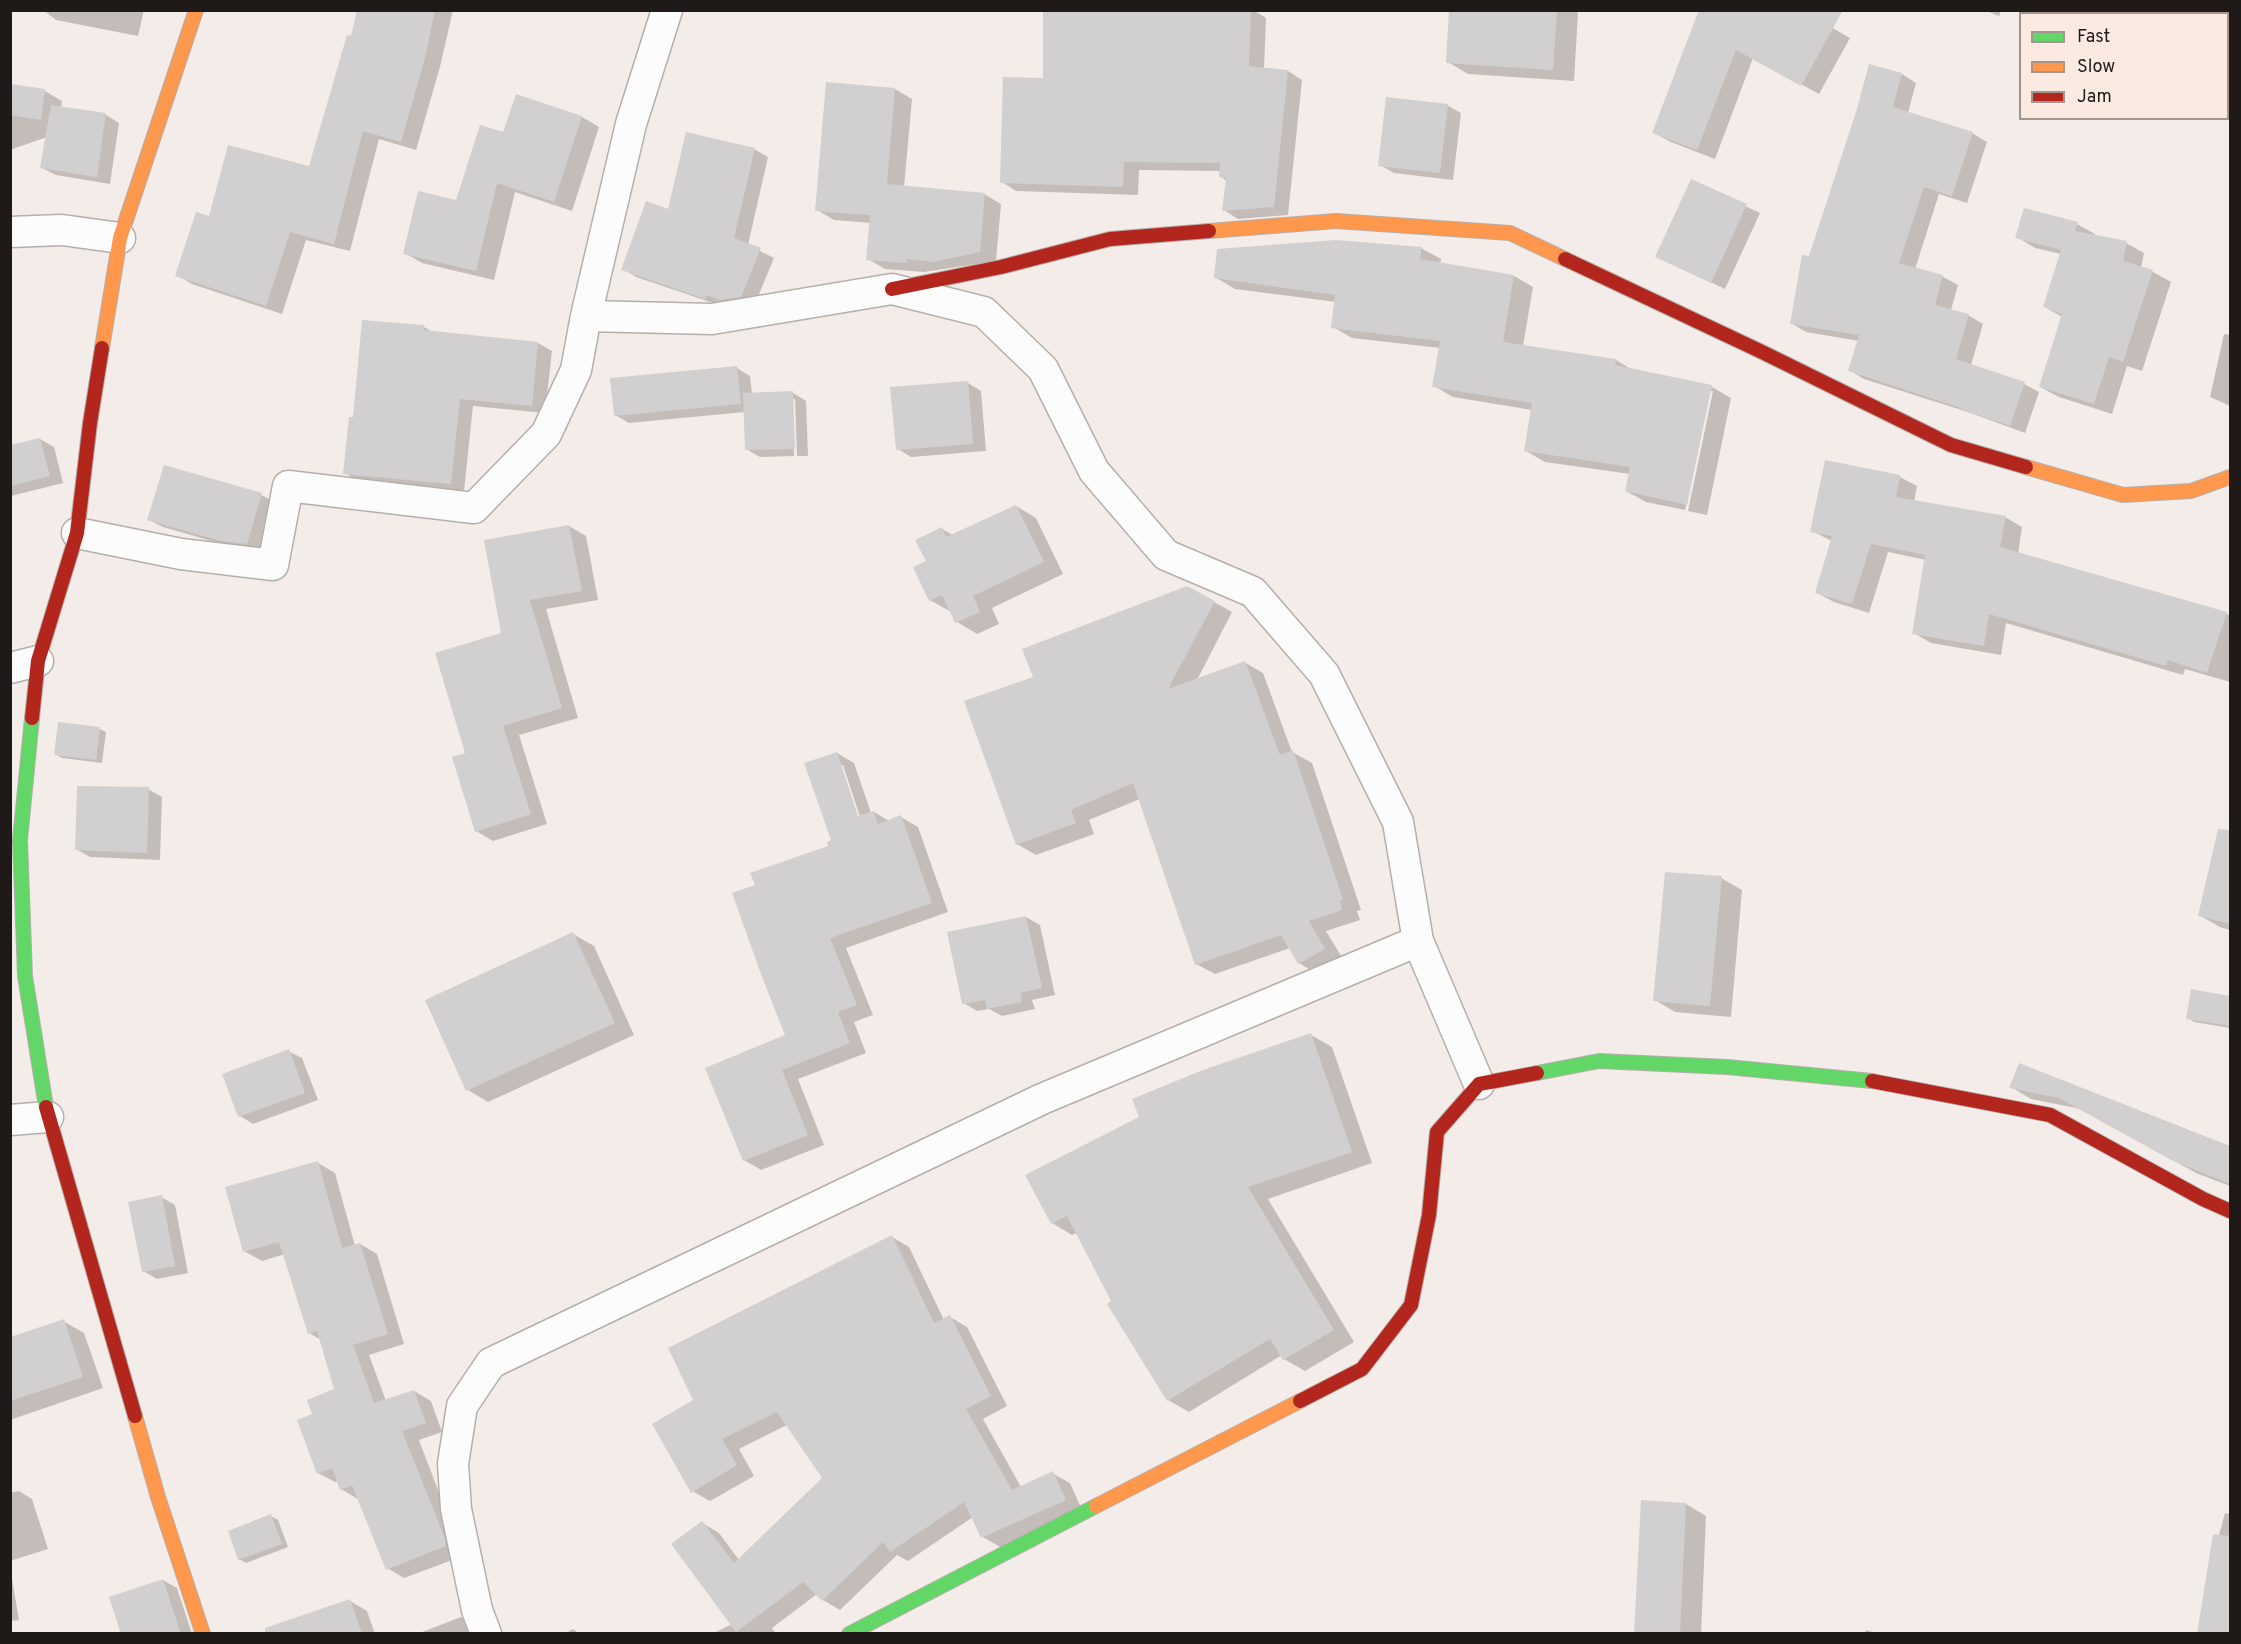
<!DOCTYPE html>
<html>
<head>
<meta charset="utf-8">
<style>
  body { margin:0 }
  #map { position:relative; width:2241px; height:1644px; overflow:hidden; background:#f4ece8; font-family:Overpass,sans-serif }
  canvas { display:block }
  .frame { position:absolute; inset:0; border:12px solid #1f1917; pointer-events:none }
  .legend { position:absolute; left:2019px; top:12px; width:210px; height:108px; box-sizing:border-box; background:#faeae2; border:2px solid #a29691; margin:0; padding:8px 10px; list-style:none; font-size:18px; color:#1f1917 }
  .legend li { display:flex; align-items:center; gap:12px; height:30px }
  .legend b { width:30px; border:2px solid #a29691 }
</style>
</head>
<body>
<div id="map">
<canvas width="2241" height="1644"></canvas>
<div class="frame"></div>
<ul class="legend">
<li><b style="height:8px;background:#63d668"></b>Fast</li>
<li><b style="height:8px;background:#ff974d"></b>Slow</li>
<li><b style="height:8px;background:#b3261e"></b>Jam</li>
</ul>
</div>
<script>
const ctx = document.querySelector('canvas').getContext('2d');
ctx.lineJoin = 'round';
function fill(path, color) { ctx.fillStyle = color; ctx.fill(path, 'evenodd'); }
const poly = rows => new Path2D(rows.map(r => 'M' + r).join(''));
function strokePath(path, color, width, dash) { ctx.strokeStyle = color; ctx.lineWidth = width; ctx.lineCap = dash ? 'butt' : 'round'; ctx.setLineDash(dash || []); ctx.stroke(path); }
const shadow = poly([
  [43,10,144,10,138,36,56,20],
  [358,10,453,10,440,67,416,150,379,139,350,251,306,240,282,314,192,284,177,275,210,218,310,168,352,38],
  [1044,10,1253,10,1266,18,1264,69,1288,71,1302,80,1288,215,1238,219,1224,210,1227,181,1220,176,1221,171,1139,170,1138,195,1016,191,1002,182,1045,80],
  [1450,10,1573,10,1578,13,1574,81,1468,74,1448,62],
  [1764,10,1801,10,1850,38,1819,94,1753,58,1715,159,1671,142,1654,133],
  [1984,10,2001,10,1999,16],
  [1902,74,1916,83,1908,113,1972,133,1987,142,1967,203,1939,194,1915,269,1943,277,1958,285,1951,310,1968,315,1983,324,1971,365,2024,384,2039,392,2025,433,1971,413,1864,379,1849,370,1859,341,1806,332,1791,323,1810,258],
  [10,85,45,91,62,101,61,108,106,115,119,123,110,184,56,175,42,168,47,137,10,150],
  [895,89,912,99,904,187,984,194,1001,204,996,261,924,272,885,269,868,259,871,223,834,220,817,210],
  [517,96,582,117,599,127,572,211,515,192,494,280,422,263,405,253,457,202,504,134],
  [1447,105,1461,113,1453,180,1394,173,1380,165],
  [754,149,768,157,748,245,774,258,755,304,734,307,720,301,719,305,636,277,623,269,669,211],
  [1692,181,1760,213,1725,289,1657,257],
  [2077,224,2095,234,2095,236,2126,243,2144,253,2141,268,2153,272,2171,282,2142,371,2127,366,2112,414,2059,397,2040,387,2062,317,2045,307,2061,254,2035,248,2017,237],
  [1421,248,1441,259,1440,264,1514,276,1533,287,1523,346,1616,360,1634,371,1712,387,1731,398,1707,515,1688,511,1713,391,1710,391,1685,510,1646,502,1626,491,1630,474,1545,462,1526,451,1532,410,1453,397,1434,386,1440,348,1352,338,1333,327,1336,302,1235,289,1215,277],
  [424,327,434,333,538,343,552,351,545,413,473,406,464,491,358,481,345,473,354,419],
  [2224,334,2230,335,2230,406,2210,397],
  [737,368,750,376,752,394,793,393,806,401,808,456,797,456,795,399,792,399,794,456,760,457,746,449,745,412,629,423,615,415],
  [968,383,981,391,986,451,911,457,898,449],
  [40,439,54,447,63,483,11,496,10,447],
  [1900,477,1917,486,1914,502,2005,517,2022,527,2018,554,2230,615,2230,682,2185,669,2183,675,2006,623,2001,655,1931,643,1914,633,1926,560,1888,552,1869,613,1834,602,1817,593,1832,541,1812,531],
  [261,495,275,502,260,551,236,548,163,527,149,520],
  [1016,506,1036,518,1063,574,992,608,999,624,977,634,957,622,951,612,930,600,942,529,954,536],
  [569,526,586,536,598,600,546,609,578,718,519,735,547,824,493,841,476,831,502,634],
  [1214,602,1232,612,1197,680,1244,662,1263,673,1292,752,1312,763,1361,910,1357,911,1360,920,1326,931,1343,959,1317,974,1299,963,1290,948,1215,974,1196,964,1140,799,1089,820,1094,834,1036,855,1017,844,1035,678],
  [100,729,106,732,102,763,62,758,55,754],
  [837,753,854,763,871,813,874,812,889,821,901,817,918,827,948,912,846,948,873,1015,854,1022,866,1053,798,1079,824,1145,761,1170,744,1160,787,1036,757,886,830,847,832,841],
  [840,765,843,765,862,823,859,824],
  [148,789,162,797,160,860,90,857,76,849],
  [2215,849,2230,852,2230,930,2220,927,2199,915],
  [1721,878,1742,890,1731,1017,1675,1012,1655,1000],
  [1026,917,1040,925,1055,995,1032,1000,1035,1009,1002,1016,989,1009,977,1011,964,1003],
  [573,934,594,946,634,1035,488,1102,468,1090],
  [2193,991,2230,997,2230,1028,2194,1022,2188,1018],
  [1311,1035,1332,1047,1372,1163,1268,1199,1354,1342,1305,1371,1284,1359,1282,1355,1189,1412,1168,1400,1077,1233,1072,1235,1052,1223],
  [288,1051,302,1058,318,1100,253,1124,240,1116],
  [2020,1065,2230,1148,2230,1186,2196,1173,2081,1109,2031,1099,2011,1087],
  [318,1163,335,1173,355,1246,360,1244,377,1254,404,1344,369,1355,386,1401,414,1391,431,1401,442,1432,419,1440,463,1556,404,1578,387,1568,358,1499,341,1489,338,1481,335,1482,318,1473,314,1415,336,1390,321,1340,309,1333,285,1254,262,1261,244,1251],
  [161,1197,175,1205,188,1273,157,1279,143,1271],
  [892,1237,909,1247,944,1320,950,1317,967,1327,1007,1406,983,1419,1021,1487,1052,1473,1070,1483,1082,1510,1000,1547,983,1537,973,1517,908,1561,897,1555,840,1610,823,1600,817,1594,772,1628,776,1634,712,1634,732,1624,702,1523,719,1533,739,1560,824,1478,787,1425,739,1449,754,1476,710,1501,692,1491,695,1401],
  [63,1321,84,1333,103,1388,10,1420,10,1339],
  [19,1491,32,1499,48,1549,10,1561,10,1493],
  [1686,1504,1706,1516,1701,1634,1636,1634],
  [2225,1513,2230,1514,2230,1634,2198,1634,2208,1575],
  [271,1516,278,1520,288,1547,246,1563,239,1559],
  [10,1567,19,1620,10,1621],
  [163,1580,177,1588,192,1634,123,1634],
  [350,1601,367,1611,375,1634,286,1634],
  [461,1617,478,1627,481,1634,417,1634],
  [573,1629,580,1634,564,1634],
  [1866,1630,1879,1634,1865,1634]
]);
const building = poly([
  [357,10,435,10,425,58,401,142,363,131,334,244,290,232,266,306,175,276,196,212,209,216,228,145,309,166,347,35,351,36],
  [1043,10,1251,10,1249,66,1288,70,1274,207,1222,211,1226,178,1219,177,1220,163,1124,162,1123,187,1000,183,1003,77,1043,78],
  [1449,10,1557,10,1553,70,1446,63],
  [1699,10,1843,10,1801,86,1736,50,1697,150,1652,133],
  [1869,64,1902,73,1893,107,1973,132,1952,196,1924,187,1899,263,1943,275,1935,305,1969,314,1956,359,2025,382,2010,426,1961,409,1961,408,1848,371,1859,335,1790,324,1802,255,1809,256,1857,109],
  [826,82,895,88,887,184,985,193,980,252,933,262,907,259,907,263,866,260,870,215,815,211],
  [10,84,45,89,41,120,10,115],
  [516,94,582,116,554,202,497,183,476,271,403,254,418,191,456,200,480,125,503,132],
  [1386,97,1448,104,1440,173,1378,166],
  [51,105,106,113,97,177,40,168],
  [686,132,755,148,734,238,761,248,741,297,720,300,706,295,705,299,621,270,646,201,668,209],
  [1691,179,1747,204,1711,283,1655,257],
  [2024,208,2078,222,2075,231,2127,241,2123,261,2153,270,2123,362,2109,357,2094,404,2039,387,2062,314,2043,307,2061,250,2015,238],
  [1336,240,1422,247,1420,259,1514,275,1503,342,1616,359,1615,365,1712,385,1687,505,1625,491,1630,467,1524,451,1532,403,1432,387,1440,341,1331,328,1335,295,1214,278,1217,249],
  [362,320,424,325,424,330,538,342,532,406,460,399,451,484,343,474,349,417,353,417],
  [737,366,741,404,614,416,610,378],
  [968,381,973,444,896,450,890,387],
  [793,391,795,449,745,450,743,393],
  [40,438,50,476,10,486,10,445],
  [1825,460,1900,475,1896,497,2006,516,2000,547,2227,612,2207,673,2168,660,2166,666,1989,614,1984,646,1912,634,1925,555,1871,544,1852,604,1815,593,1832,536,1810,532],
  [164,465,262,493,247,544,221,541,147,520],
  [1016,505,1044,562,973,596,980,612,955,623,942,595,929,601,913,567,926,561,915,540,942,527,946,537],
  [569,525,582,591,530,600,562,708,503,726,531,814,475,832,452,757,465,753,435,653,501,633,484,540],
  [1187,586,1215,601,1168,689,1245,661,1280,755,1293,750,1343,899,1340,901,1342,910,1309,921,1325,949,1298,964,1281,935,1195,965,1133,783,1071,810,1076,823,1016,845,964,701,1033,677,1022,649],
  [58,722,100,727,96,760,54,755],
  [837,752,858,816,874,811,878,824,901,815,932,903,830,938,857,1005,838,1012,850,1043,782,1070,808,1135,743,1161,705,1068,785,1035,762,977,732,893,755,885,750,873,828,846,827,842,831,840,804,763],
  [77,786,149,787,147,853,75,850],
  [2218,829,2230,830,2230,924,2198,916],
  [1665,872,1722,876,1710,1006,1653,1001],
  [1026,916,1042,988,1020,993,1022,1002,987,1009,985,1000,962,1004,947,932],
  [573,932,615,1023,466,1091,425,1000],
  [2191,989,2230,996,2230,1026,2186,1019],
  [1311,1033,1352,1152,1248,1187,1334,1330,1283,1360,1270,1339,1167,1401,1107,1304,1111,1301,1067,1216,1051,1224,1025,1175,1139,1117,1132,1099,1203,1070],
  [289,1049,305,1093,238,1117,222,1074],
  [2019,1063,2230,1146,2230,1184,2173,1161,2059,1098,2009,1088],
  [318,1161,342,1248,360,1243,388,1334,353,1345,374,1403,414,1390,426,1423,402,1431,444,1536,446,1546,386,1570,352,1485,340,1490,332,1468,317,1474,297,1420,312,1414,307,1400,334,1389,317,1331,308,1334,279,1242,243,1252,225,1187],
  [162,1195,175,1266,142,1272,128,1202],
  [892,1235,934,1323,950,1315,991,1396,966,1409,1012,1490,1053,1471,1066,1500,981,1538,964,1502,890,1552,883,1542,822,1601,803,1582,736,1632,671,1544,702,1521,734,1563,822,1478,777,1412,722,1439,737,1465,691,1493,652,1424,693,1400,668,1348],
  [64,1319,83,1377,10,1401,10,1337],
  [1641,1500,1686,1503,1680,1634,1634,1634],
  [271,1514,282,1544,238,1560,228,1531],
  [2213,1534,2230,1536,2230,1634,2197,1634],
  [163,1579,181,1634,121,1634,109,1597],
  [350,1599,362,1634,265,1634,265,1628]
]);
const street = poly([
  [10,232,62,230,120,238],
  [586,316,712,319,892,289,984,312,1043,369,1094,471,1166,555,1253,592,1324,674,1398,822,1418,941,1479,1084],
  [77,533,181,554,273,565,288,486,474,508,546,434,576,370,586,316,631,124,667,10],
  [10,668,38,661],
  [10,1120,48,1117],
  [486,1634,477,1610,456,1509,453,1464,462,1406,491,1363,1042,1099,1418,941]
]);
const fast = poly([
  [32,718,20,840,25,976,46,1107],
  [1537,1073,1599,1061,1727,1067,1872,1081],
  [849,1634,1096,1506]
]);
const slow = poly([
  [1209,231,1336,221,1510,233,1565,259],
  [102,348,120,238,196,10],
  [2026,467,2123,495,2191,491,2230,477],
  [135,1416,158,1497,203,1634],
  [1096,1506,1300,1401]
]);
const jam = poly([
  [1565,259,1760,351,1951,445,2026,467],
  [892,289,1001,267,1110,239,1209,231],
  [32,718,38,661,77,533,90,423,102,348],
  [1872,1081,2050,1115,2203,1199,2230,1211],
  [46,1107,135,1416],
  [1300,1401,1362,1369,1411,1305,1429,1215,1437,1132,1479,1084,1537,1073]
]);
fill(shadow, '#0003');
fill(building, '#d2cfd0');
strokePath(street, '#b5afac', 33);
strokePath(fast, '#b5afac', 16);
strokePath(slow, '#b5afac', 16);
strokePath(jam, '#b5afac', 16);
strokePath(street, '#fdfcfc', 30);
strokePath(fast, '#63d668', 14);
strokePath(slow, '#ff974d', 14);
strokePath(jam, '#b3261e', 14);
</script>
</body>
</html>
